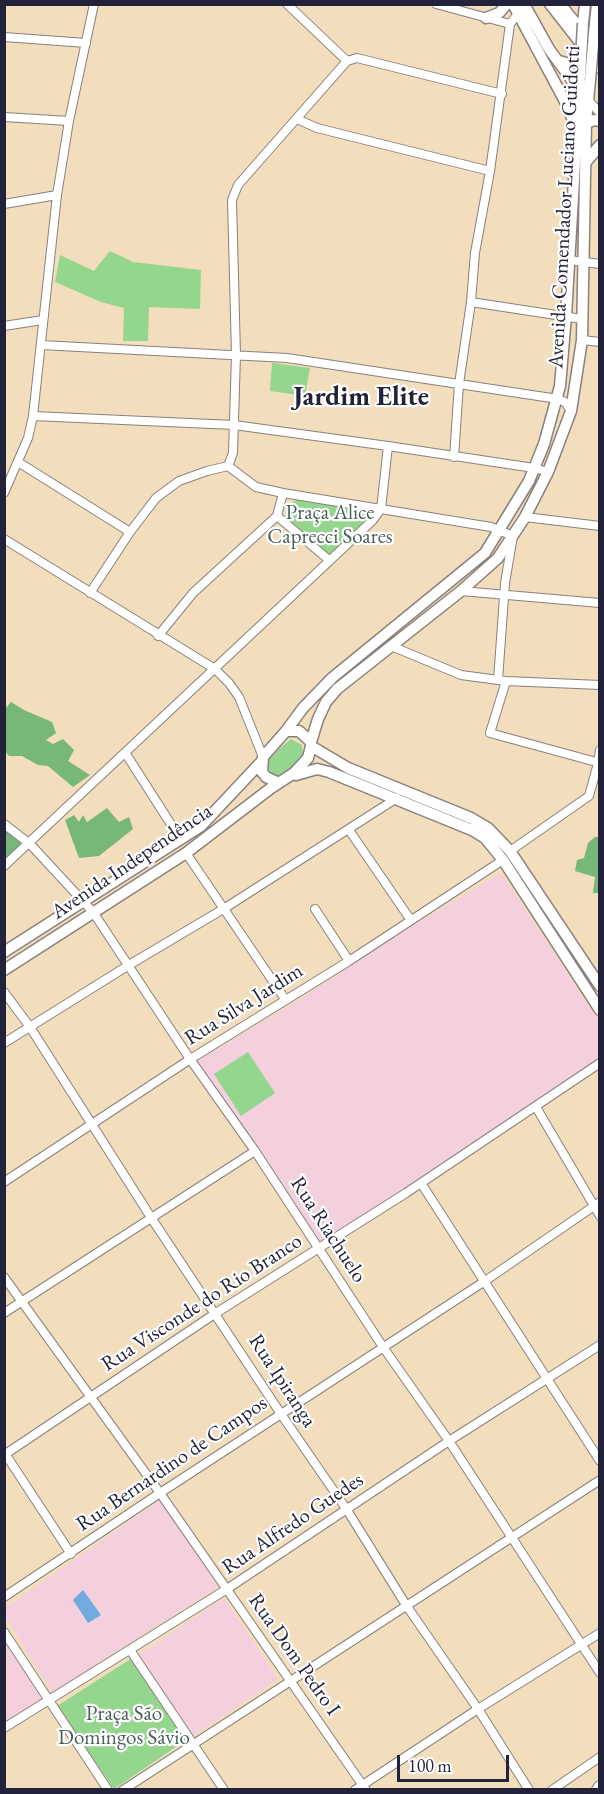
<!DOCTYPE html>
<html>
<head>
<meta charset="utf-8">
<style>
  body { margin:0 }
  #map { position:relative; width:604px; height:1794px; overflow:hidden; background:#f2ddbd; font-family:"EB Garamond",serif }
  canvas { display:block }
  .frame { position:absolute; inset:0; border:6px solid #22223b; pointer-events:none }
  .scale { position:absolute; left:397px; top:1755px; width:112px; height:27px; box-sizing:border-box; border:3px solid #22223b; border-top:0; padding-left:8px; font-size:18px; line-height:21px; white-space:nowrap; color:#22223b; -webkit-text-stroke:4px #fff; paint-order:stroke }
</style>
</head>
<body>
<div id="map">
<canvas width="604" height="1794"></canvas>
<div class="frame"></div>
<div class="scale">100 m</div>
</div>
<script>
const ctx = document.querySelector('canvas').getContext('2d');
ctx.lineJoin = 'round';
function fill(path, color) { ctx.fillStyle = color; ctx.fill(path, 'evenodd'); }
const poly = rows => new Path2D(rows.map(r => 'M' + r).join(''));
function strokePath(path, color, width, dash) { ctx.strokeStyle = color; ctx.lineWidth = width; ctx.lineCap = dash ? 'butt' : 'round'; ctx.setLineDash(dash || []); ctx.stroke(path); }
function label(font, color, halo, rows, align = 'center') {
  ctx.font = font + ' "EB Garamond",serif'; ctx.lineWidth = 4.5; ctx.setLineDash([]); ctx.textBaseline = 'middle'; ctx.strokeStyle = halo; ctx.fillStyle = color; for (const [text, x, y, turn = 0] of rows) {
    ctx.save(); ctx.translate(x, y); ctx.rotate((+turn || 0) * Math.PI / 180); ctx.textAlign = isNaN(turn) ? turn : align; if (halo) ctx.strokeText(text, 0, 0); ctx.fillText(text, 0, 0); ctx.restore();
  }
}
const built = poly([
  [501,873,599,1021,599,1060,321,1244,197,1061,291,1005,412,926],
  [160,1500,218,1587,52,1692,5,1616,5,1608],
  [224,1598,278,1679,193,1736,139,1655],
  [4,1640,42,1699,5,1724,4,1724]
]);
const green = poly([
  [110,251,133,262,201,270,200,309,149,307,148,341,123,341,124,308,101,302,55,282,60,255,94,271],
  [272,363,310,368,305,396,270,391],
  [304,498,364,508,366,524,330,556,287,518,286,509,294,501],
  [291,739,302,745,303,754,285,774,282,776,275,775,268,769,267,762,279,749],
  [248,1052,275,1093,241,1116,214,1074],
  [132,1658,186,1740,114,1789,57,1706]
]);
const forest = poly([
  [11,702,24,710,52,722,56,733,46,740,53,744,63,739,74,750,68,761,90,775,73,787,48,766,38,765,22,756,9,756,5,751,4,710],
  [107,808,119,822,129,817,133,829,99,856,79,858,65,820,74,815,79,822,83,815,87,822],
  [4,828,25,844,4,861],
  [595,837,599,837,599,893,593,893,595,877,575,871,577,860,584,858,588,843]
]);
const water = poly([
  [83,1590,101,1615,88,1623,73,1600]
]);
const street = poly([
  [287,4,347,61],
  [436,4,510,24],
  [4,37,86,43],
  [347,61,357,58,502,94],
  [588,100,600,113],
  [4,117,69,121],
  [297,119,317,128,490,171],
  [4,204,57,195],
  [569,260,600,264],
  [471,302,582,319],
  [4,326,43,320],
  [582,340,600,342],
  [41,345,287,358,558,399,565,402,571,411],
  [33,416,234,425,388,446,534,468,548,472],
  [454,457,459,384,471,302,475,253,490,171,510,24,520,11],
  [18,462,130,532],
  [228,466,233,453,236,355,232,200,238,185,347,61],
  [228,466,256,487,283,493,491,527,513,536,505,583,498,680],
  [4,493,28,438,33,416,57,195,69,121,94,4],
  [277,516,329,560],
  [525,517,600,526],
  [4,539,215,669,229,683,239,697,263,757],
  [461,591,600,603],
  [90,593,130,532,156,498,179,481,207,471,228,466],
  [158,636,193,593,277,516,283,493],
  [391,646,461,675,506,681,600,685],
  [506,681,490,733,600,763],
  [126,754,181,840],
  [4,824,30,844,93,912,190,1059,255,1151,383,1347,449,1441,600,1673],
  [349,830,410,919],
  [510,851,589,796,598,763,600,750],
  [186,853,285,999],
  [4,866,373,520,381,509,388,446],
  [315,909,349,961],
  [4,992,30,1027,152,1219,281,1414,347,1510,406,1605,478,1709,529,1790],
  [4,1043,129,965,225,908,397,798],
  [536,1107,600,1216],
  [4,1182,192,1058,349,961,503,860],
  [421,1183,600,1461],
  [4,1277,160,1493,366,1790],
  [4,1313,255,1151],
  [4,1452,71,1554],
  [4,1455,216,1313,406,1193,600,1063],
  [4,1597,160,1493,485,1281,600,1202],
  [4,1632,108,1790],
  [130,1650,224,1790],
  [4,1728,227,1589,449,1441,600,1345],
  [123,1790,600,1480],
  [355,1790,478,1709,600,1633],
  [552,1790,600,1757]
]);
const secondary = poly([
  [513,4,569,109,575,126],
  [524,4,549,49,580,91],
  [550,4,600,68],
  [560,4,600,53],
  [486,18,499,13,507,4],
  [583,23,585,4],
  [594,33,597,4],
  [559,61,570,64,581,55],
  [583,125,594,120,600,121],
  [586,162,600,145],
  [286,731,303,708,332,678,485,553,529,481,544,444,560,386,566,316,580,77],
  [311,742,318,719,326,702,337,689,461,591,498,558,525,517,548,472,571,411,582,340,586,122,590,80],
  [311,746,348,768,471,818,488,828,510,851,600,986],
  [296,775,317,769,329,772,472,830,485,838,503,860,600,1010],
  [4,952,201,826,263,760],
  [4,970,186,853,271,788,294,773,308,758,311,746,311,742,299,731,286,731,263,757,262,772,266,777,279,783]
]);
const primary = poly([
  [598,1790,600,1787]
]);
const secondaryBridge = poly([
  [580,77,583,23],
  [590,80,594,33]
]);
const streetNames = [
  ["Avenida Comendador Luciano Guidotti",565,207,-87],
  ["Avenida Independência",132,862,-34],
  ["Rua Silva Jardim",244,1005,-32],
  ["Rua Riachuelo",328,1230,57],
  ["Rua Visconde do Rio Branco",202,1303,-33],
  ["Rua Ipiranga",282,1381,57],
  ["Rua Bernardino de Campos",172,1464,-34],
  ["Rua Alfredo Guedes",293,1524,-34],
  ["Rua Dom Pedro I",294,1655,55]
];
const parkNames = [
  ["Praça Alice",330,513],
  ["Caprecci Soares",330,537],
  ["Praça São",124,1714],
  ["Domingos Sávio",124,1738]
];
const districtNames = [
  ["Jardim Elite",361,398]
];
fill(built, '#f4cfdd');
fill(green, '#94d68d');
fill(forest, '#77b778');
fill(water, '#70aae1');
strokePath(street, '#8a807c', 10);
strokePath(secondary, '#8a807c', 13);
strokePath(primary, '#8a807c', 14);
strokePath(street, '#fff', 8);
strokePath(secondary, '#fff', 10);
strokePath(primary, '#fff', 12);
strokePath(secondaryBridge, '#8a807c', 13, []);
strokePath(secondaryBridge, '#fff', 10);
label('21px', '#22223b', '#fff', streetNames);
label('21px', '#4a6158', '#fff', parkNames);
label('bold 27px', '#22223b', '#fff', districtNames);
</script>
</body>
</html>
